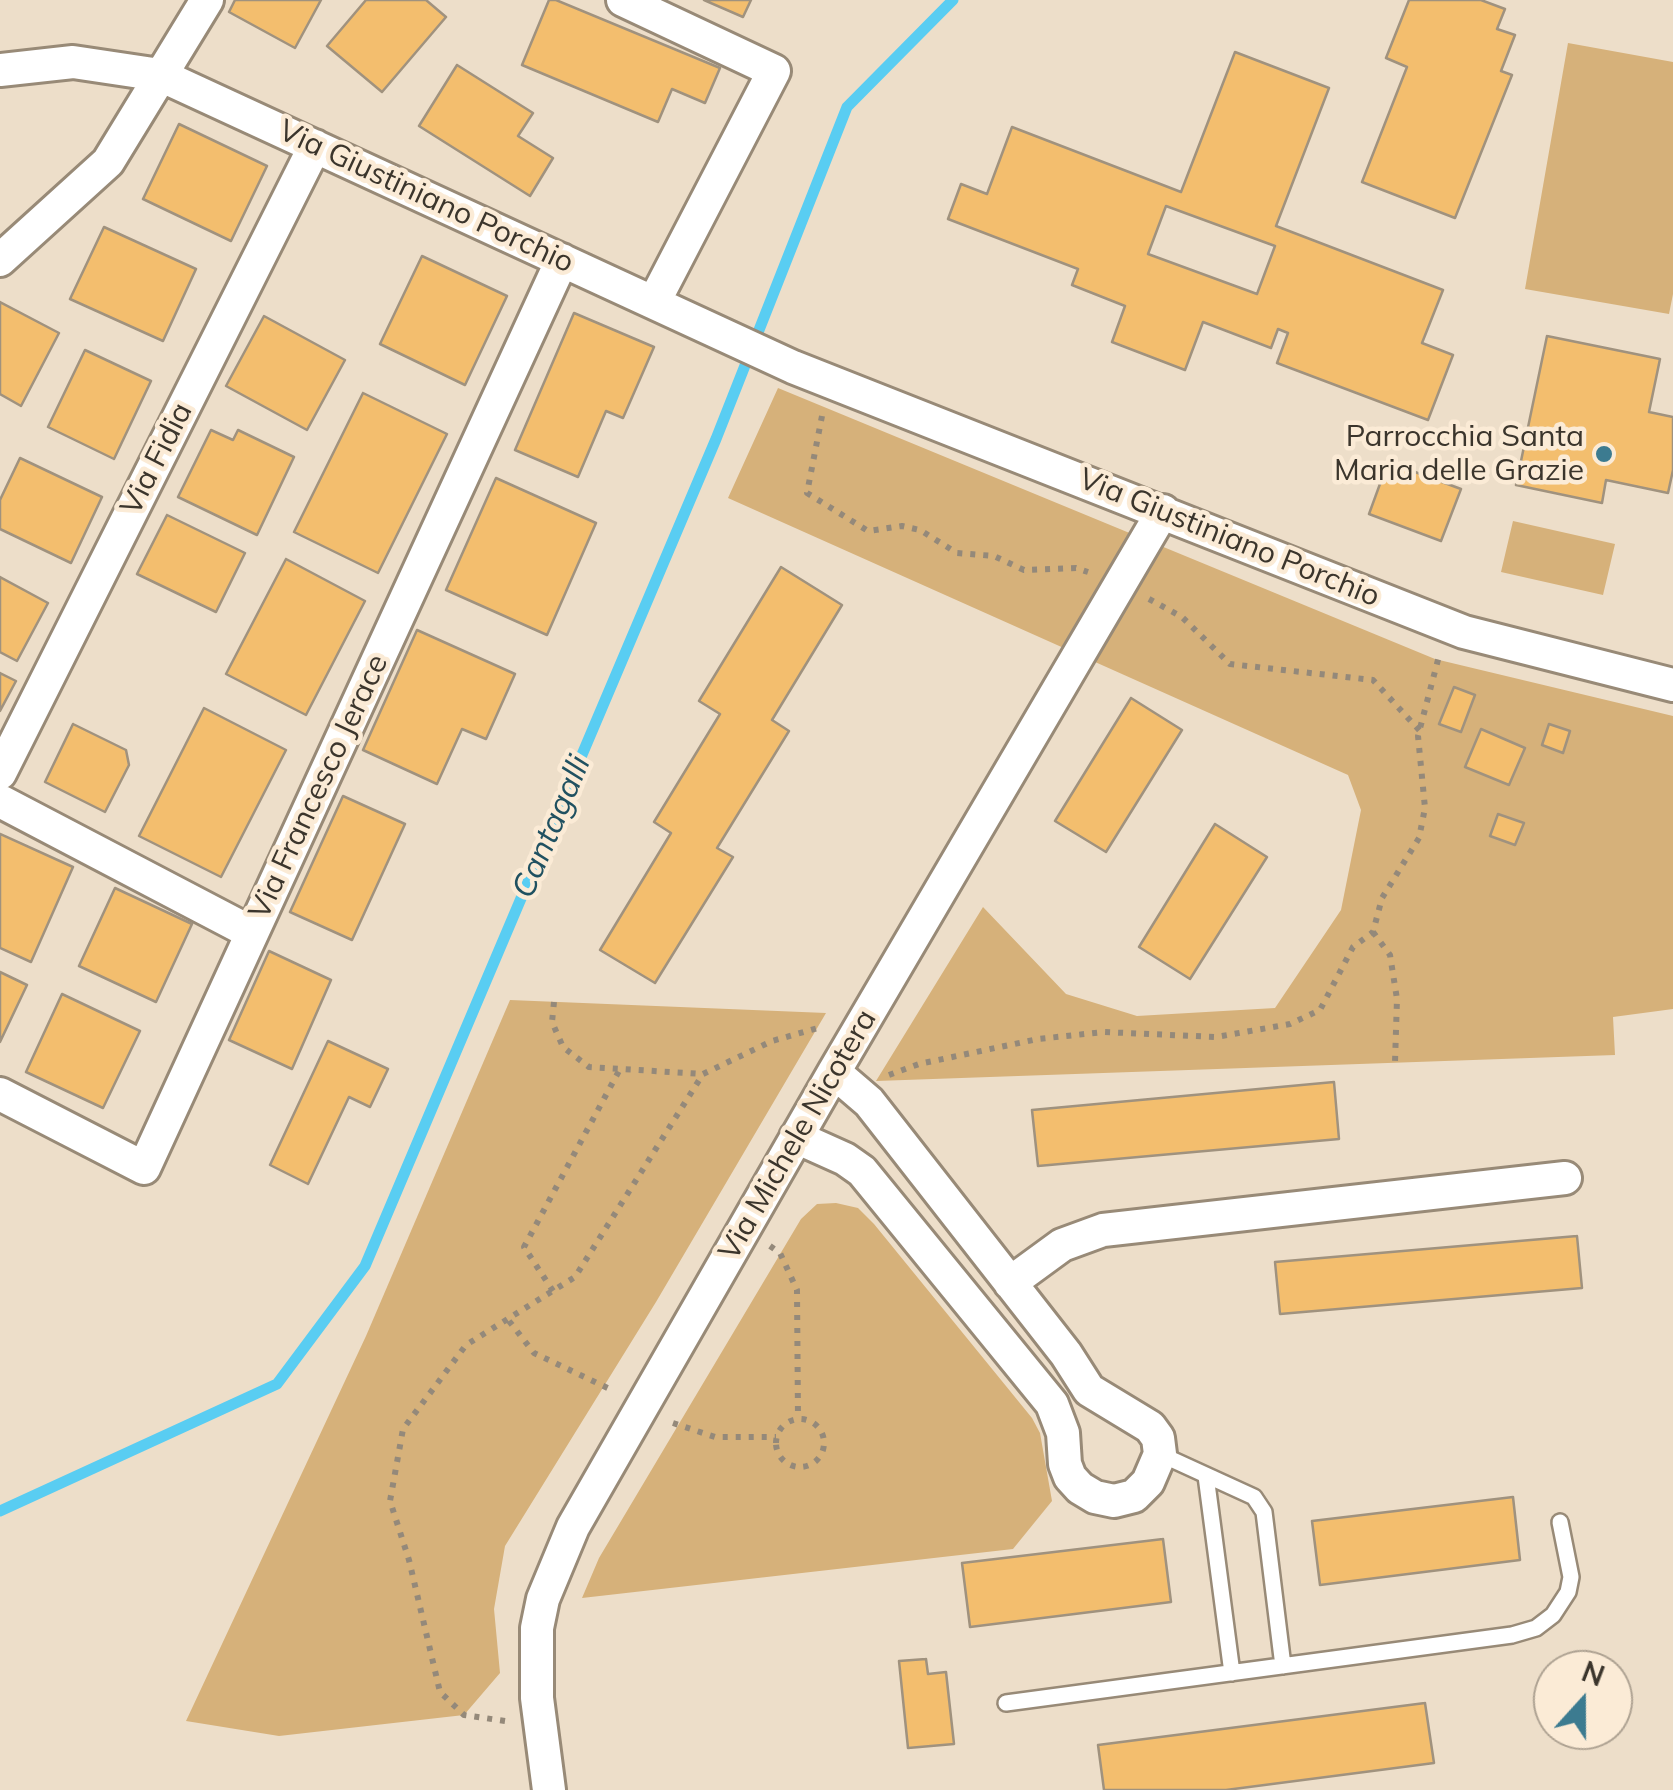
<!DOCTYPE html>
<html>
<head>
<meta charset="utf-8">
<style>
  body { margin:0 }
  #map { position:relative; width:1673px; height:1790px; overflow:hidden; background:#eddec9; font-family:Mulish,sans-serif }
  canvas { display:block }
  .north { position:absolute; left:1533px; top:1650px; width:100px; height:100px; box-sizing:border-box; background:#fbebd6; border:2px solid #aea292; border-radius:50%; rotate:21deg; font-size:28px; font-weight:700; line-height:40px; text-align:center; color:#3b352c }
  .north::after { content:''; display:block; margin:auto; width:35px; height:45px; background:#3c7b90; clip-path:polygon(50% 0,100% 100%,50% 72%,0 100%) }
</style>
</head>
<body>
<div id="map">
<canvas width="1673" height="1790"></canvas>
<div class="north">N</div>
</div>
<script>
const ctx = document.querySelector('canvas').getContext('2d');
ctx.lineJoin = 'round';
function fill(path, color) { ctx.fillStyle = color; ctx.fill(path, 'evenodd'); }
const poly = rows => new Path2D(rows.map(r => 'M' + r).join(''));
function strokePath(path, color, width, dash) { ctx.strokeStyle = color; ctx.lineWidth = width; ctx.lineCap = dash ? 'butt' : 'round'; ctx.setLineDash(dash || []); ctx.stroke(path); }
function label(font, color, halo, rows, align = 'center') {
  ctx.font = font + ' Mulish,sans-serif'; ctx.lineWidth = 9; ctx.setLineDash([]); ctx.textBaseline = 'middle'; ctx.strokeStyle = halo; ctx.fillStyle = color; for (const [text, x, y, turn = 0] of rows) {
    ctx.save(); ctx.translate(x, y); ctx.rotate((+turn || 0) * Math.PI / 180); ctx.textAlign = isNaN(turn) ? turn : align; if (halo) ctx.strokeText(text, 0, 0); ctx.fillText(text, 0, 0); ctx.restore();
  }
}
const green = poly([
  [1568,43,1673,62,1673,294,1669,314,1525,289],
  [778,388,1435,659,1673,716,1673,1009,1613,1017,1615,1055,876,1081,983,907,1066,994,1137,1016,1275,1008,1341,910,1361,810,1348,775,728,498],
  [1513,521,1615,544,1603,595,1501,572],
  [510,1000,826,1013,656,1302,505,1546,494,1609,500,1673,464,1715,279,1736,186,1721,366,1336],
  [836,1203,858,1208,874,1224,1032,1418,1040,1433,1052,1501,1013,1549,582,1598,599,1558,801,1219,817,1204]
]);
const stream = poly([
  [0,1511,277,1384,365,1266,716,439,847,107,953,0]
]);
const building = poly([
  [235,0,321,0,295,48,229,12,235,0],
  [366,0,426,0,446,17,382,92,327,46,366,0],
  [549,0,556,0,720,68,705,103,672,89,658,122,522,65,549,0],
  [704,0,751,0,743,17,704,0],
  [1409,0,1481,0,1505,9,1497,29,1515,35,1501,71,1512,75,1455,218,1362,182,1407,67,1386,58,1409,0],
  [1235,52,1329,88,1276,226,1443,290,1422,343,1453,355,1428,420,1277,363,1288,333,1278,329,1271,348,1203,322,1185,370,1112,342,1125,306,1072,285,1078,269,948,219,961,184,987,194,1012,127,1181,192,1235,52],
  [1166,206,1275,246,1257,294,1148,254,1166,206],
  [457,65,533,113,518,136,553,158,530,196,419,126,457,65],
  [179,124,267,166,231,241,143,199,179,124],
  [104,227,196,269,163,341,70,299,104,227],
  [422,256,507,296,465,385,380,344,422,256],
  [0,302,59,333,21,406,0,394,0,302],
  [574,313,654,347,623,418,606,411,578,477,515,450,574,313],
  [264,316,345,360,307,430,226,386,264,316],
  [1547,336,1660,359,1649,412,1673,417,1673,470,1668,493,1606,480,1602,503,1516,485,1547,336],
  [85,350,151,381,114,459,48,427,85,350],
  [363,393,447,434,378,573,294,532,363,393],
  [211,430,233,440,238,430,294,457,257,535,178,497,211,430],
  [20,458,102,497,71,563,0,529,0,500,20,458],
  [1388,462,1461,489,1441,541,1369,514,1388,462],
  [496,478,596,523,547,635,446,590,496,478],
  [167,515,245,553,216,612,137,574,167,515],
  [286,559,365,601,306,715,226,674,286,559],
  [781,567,842,605,772,720,789,731,717,848,733,857,655,983,600,950,671,833,654,822,720,714,699,701,781,567],
  [0,577,48,603,17,661,0,652,0,577],
  [417,630,515,674,486,739,462,729,437,784,363,750,417,630],
  [0,673,16,681,0,711,0,673],
  [1454,687,1475,695,1461,732,1439,724,1454,687],
  [1131,698,1182,730,1106,852,1055,821,1131,698],
  [204,708,286,750,221,877,139,836,204,708],
  [73,724,126,750,129,765,105,812,45,782,73,724],
  [1549,724,1570,731,1563,753,1542,745,1549,724],
  [1481,729,1525,748,1509,785,1465,767,1481,729],
  [343,796,405,824,352,940,290,912,343,796],
  [1498,814,1524,823,1515,845,1490,836,1498,814],
  [1215,824,1267,857,1190,979,1139,947,1215,824],
  [0,834,73,867,31,962,0,948,0,834],
  [115,888,192,924,156,1002,79,966,115,888],
  [269,951,331,980,292,1069,229,1040,269,951],
  [0,972,27,985,0,1042,0,972],
  [62,994,140,1031,103,1108,26,1072,62,994],
  [328,1041,388,1069,370,1107,349,1097,308,1184,270,1165,328,1041],
  [1334,1082,1339,1139,1038,1166,1032,1110,1334,1082],
  [1577,1236,1582,1288,1280,1314,1275,1262,1577,1236],
  [1513,1497,1520,1560,1320,1585,1312,1521,1513,1497],
  [1163,1539,1171,1602,970,1627,962,1563,1163,1539],
  [926,1659,928,1674,946,1672,954,1744,908,1748,899,1661,926,1659],
  [1425,1703,1434,1763,1226,1790,1104,1790,1098,1745,1425,1703]
]);
const path = poly([
  [822,416,807,493,868,531,902,526,920,530,957,553,994,556,1024,570,1076,568,1088,572],
  [1149,599,1182,617,1230,664,1373,680,1420,731],
  [1373,932,1390,955,1397,999,1395,1062],
  [554,1002,552,1022,563,1047,589,1067,703,1074],
  [889,1075,919,1064,1038,1039,1104,1032,1216,1037,1290,1024,1320,1010,1353,947,1373,932,1382,898,1419,838,1425,808,1418,736,1439,656],
  [770,1246,780,1253,797,1290,798,1418],
  [553,1291,524,1247,620,1069],
  [509,1321,534,1353,614,1391],
  '776 1443a24 24 0 1 1 48 0a24 24 0 1 1-48 0Z',
  [673,1423,715,1437,776,1437],
  [505,1721,464,1715,440,1692,409,1560,390,1501,403,1429,466,1345,575,1277,703,1074,772,1041,818,1028]
]);
const lane = poly([
  [1160,1454,1254,1497,1264,1512,1283,1666],
  [1206,1476,1232,1673],
  [1006,1703,1512,1635,1536,1628,1553,1615,1568,1592,1571,1577,1560,1522]
]);
const street = poly([
  [623,0,774,71,654,302],
  [0,70,73,62,160,75,793,367,1464,632,1673,685],
  [0,260,108,162,207,0],
  [0,773,315,146],
  [0,801,252,933],
  [0,1094,144,1168,562,260],
  [796,1137,845,1159,862,1171,1052,1404,1063,1433,1065,1464,1070,1477,1080,1488,1095,1497,1114,1501,1134,1496,1148,1482,1160,1454,1158,1438,1150,1427,1089,1390,1066,1354,869,1102,834,1072],
  [1010,1283,1062,1245,1103,1230,1565,1178],
  [549,1790,537,1698,537,1628,543,1599,573,1527,834,1072,1163,511]
]);
const markers = [
  [1604,454,10,"#3c7b90"]
];
const streetNames = [
  ["Via Giustiniano Porchio",426,197,25],
  ["Via Fidia",157,459,-63],
  ["Via Giustiniano Porchio",1229,538,22],
  ["Via Francesco Jerace",319,787,-65],
  ["Via Michele Nicotera",798,1135,-60]
];
const poiNames = [
  ["Parrocchia Santa",1584,437],
  ["Maria delle Grazie",1584,471]
];
const waterNames = [
  ["Cantagalli",552,827,-67]
];
fill(green, '#d6b17a');
strokePath(stream, '#59cdf2', 11);
fill(building, '#f3be6e');
strokePath(building, '#a0927e', 2.5);
strokePath(lane, '#988a77', 20);
strokePath(street, '#988a77', 38);
strokePath(path, '#94897a', 6, [5, 8]);
strokePath(lane, '#fff', 15);
strokePath(street, '#fff', 32);
for (const [x, y, r, color] of markers) { const dot = new Path2D(); dot.arc(x, y, r, 0, 2 * Math.PI); ctx.fillStyle = color; ctx.fill(dot); strokePath(dot, '#fbebd6', 4); }
label('30px', '#3b352c', '#fbebd6', streetNames);
label('30px', '#3b352c', '#fbebd6', poiNames, 'right');
label('italic 32px', '#205161', '#fbebd6', waterNames);
</script>
</body>
</html>
